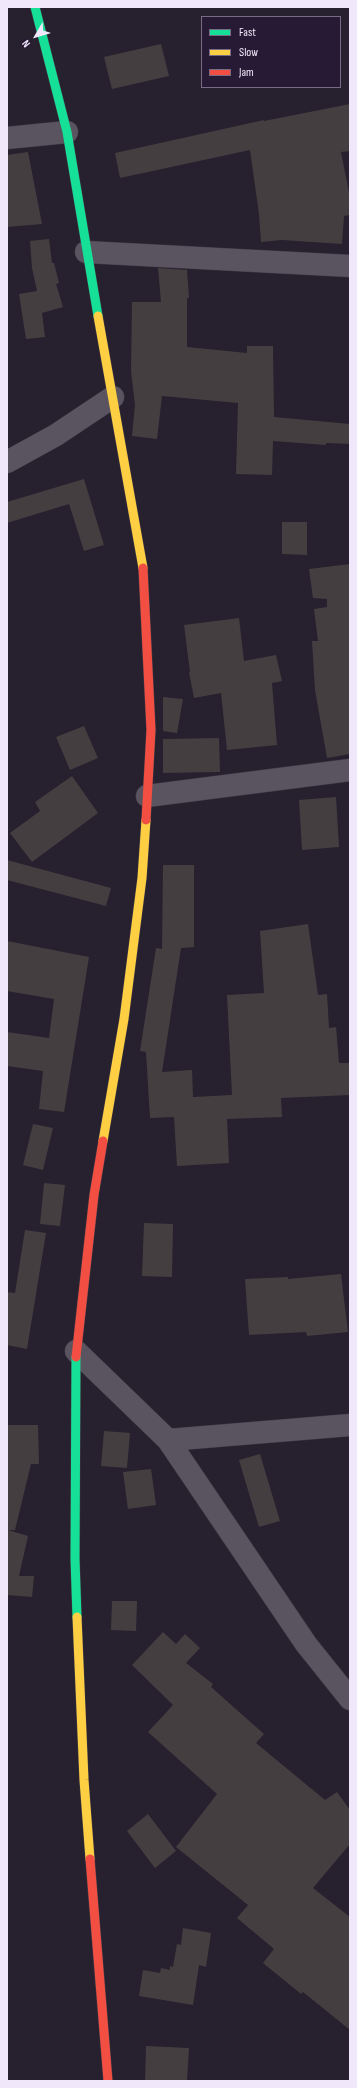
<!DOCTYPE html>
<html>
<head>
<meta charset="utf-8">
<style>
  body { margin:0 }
  #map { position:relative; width:357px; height:2088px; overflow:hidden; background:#27202e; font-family:"Sofia Sans Condensed",sans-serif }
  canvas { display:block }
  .frame { position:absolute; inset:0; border:8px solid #f0e8fa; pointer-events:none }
  .legend { position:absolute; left:201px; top:16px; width:140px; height:72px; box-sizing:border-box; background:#261a34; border:1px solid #776c83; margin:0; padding:5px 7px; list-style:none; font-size:12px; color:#f0e8fa }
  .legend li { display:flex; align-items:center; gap:8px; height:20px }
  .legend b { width:20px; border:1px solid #776c83 }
  .north { position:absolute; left:16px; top:16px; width:40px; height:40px; -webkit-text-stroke:3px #261a34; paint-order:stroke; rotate:232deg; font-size:11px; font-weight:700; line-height:16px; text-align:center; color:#f0e8fa }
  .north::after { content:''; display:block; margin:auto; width:14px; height:18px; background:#f0e8fa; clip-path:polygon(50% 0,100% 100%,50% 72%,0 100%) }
</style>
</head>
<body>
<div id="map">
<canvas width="357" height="2088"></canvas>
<div class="frame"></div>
<ul class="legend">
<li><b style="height:5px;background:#16e098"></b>Fast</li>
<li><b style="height:5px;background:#ffcf43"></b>Slow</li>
<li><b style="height:5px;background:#f24e42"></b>Jam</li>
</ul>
<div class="north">N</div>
</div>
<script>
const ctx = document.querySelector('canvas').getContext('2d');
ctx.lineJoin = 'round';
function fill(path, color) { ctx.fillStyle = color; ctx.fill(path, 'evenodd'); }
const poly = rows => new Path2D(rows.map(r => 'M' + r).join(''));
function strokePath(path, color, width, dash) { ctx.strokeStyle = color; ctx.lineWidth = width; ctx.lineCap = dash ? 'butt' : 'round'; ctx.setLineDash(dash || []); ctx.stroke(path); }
const building = poly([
  [161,44,169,76,112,89,104,57],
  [350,104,350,151,341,152,350,197,350,215,344,216,342,244,282,240,261,242,259,214,250,150,120,178,115,153,264,120,264,121],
  [28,152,42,224,7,227,7,155],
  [49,239,52,263,54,263,59,283,56,284,63,307,42,313,45,337,26,339,19,294,37,291,32,268,30,241],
  [158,268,187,270,189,298,187,298,187,347,247,353,247,346,273,346,274,417,350,424,350,444,326,443,326,445,273,441,272,475,236,474,238,403,162,396,157,439,132,436,135,405,131,371,132,302,161,302],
  [84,479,104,545,84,551,69,504,7,523,7,502],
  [282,522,307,522,307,555,282,554],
  [350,564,350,754,327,758,315,690,312,641,318,641,314,609,327,607,327,599,313,598,309,569],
  [239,618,244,661,276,655,282,681,272,683,277,745,227,750,221,693,194,698,189,672,190,672,184,625],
  [163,697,183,699,177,733,163,731],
  [84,726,98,758,70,770,56,737],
  [219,738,220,772,163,773,163,739],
  [72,776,98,813,32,862,10,833,40,811,35,802],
  [336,797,339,847,302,850,299,800],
  [7,860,111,888,106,906,7,880],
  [163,865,194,865,194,947,181,948,162,1072,192,1070,193,1097,232,1095,227,995,264,993,260,931,308,924,318,995,327,994,329,1028,336,1027,339,1063,350,1063,350,1095,281,1098,282,1117,227,1119,229,1163,177,1166,174,1117,150,1118,146,1052,140,1051,156,948,162,949],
  [7,941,89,957,64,1112,39,1109,43,1071,7,1066,7,1032,49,1038,54,999,7,991],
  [33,1124,53,1128,43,1170,23,1165],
  [44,1183,65,1185,60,1226,40,1224],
  [144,1223,173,1224,172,1277,142,1276],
  [25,1230,46,1233,27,1349,7,1345,7,1292,15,1293],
  [341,1274,348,1332,307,1336,306,1332,249,1335,245,1279,288,1277,288,1279],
  [7,1425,38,1425,39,1464,31,1464,15,1530,8,1530,28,1536,19,1576,34,1576,32,1597,7,1595],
  [104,1431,130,1433,127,1468,101,1466],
  [260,1454,280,1521,259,1527,239,1460],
  [151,1469,156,1505,128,1509,123,1472],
  [112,1601,137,1601,136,1631,111,1630],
  [163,1632,176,1644,185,1634,200,1648,186,1663,213,1684,211,1687,264,1734,256,1743,325,1800,337,1792,350,1810,350,1844,313,1888,350,1917,350,2030,303,1992,301,1994,263,1963,274,1949,237,1918,248,1905,176,1847,217,1794,148,1732,173,1705,132,1665],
  [148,1814,176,1851,155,1868,127,1831],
  [183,1928,211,1933,206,1967,199,1965,193,2005,139,1996,143,1970,160,1973,161,1968,170,1970,170,1966,173,1967,177,1944,181,1945],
  [146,2046,189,2048,187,2081,145,2081]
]);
const street = poly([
  [7,138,67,132],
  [86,252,350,266],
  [7,462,56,435,113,397],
  [147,796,350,770],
  [76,1351,168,1440,306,1644,350,1699],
  [168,1440,350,1425]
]);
const fast = poly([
  [35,7,67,132,98,316],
  [76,1357,75,1559,77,1617]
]);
const slow = poly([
  [98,316,143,568],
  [103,1141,124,1019,142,878,146,820],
  [77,1617,84,1780,90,1859]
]);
const jam = poly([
  [143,568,151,730,146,820],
  [76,1357,94,1195,103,1141],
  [90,1859,108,2081]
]);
fill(building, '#453e41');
strokePath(street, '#413b47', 23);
strokePath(fast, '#413b47', 10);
strokePath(slow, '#413b47', 10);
strokePath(jam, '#413b47', 10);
strokePath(street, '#59545f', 22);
strokePath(fast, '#16e098', 9);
strokePath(slow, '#ffcf43', 9);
strokePath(jam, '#f24e42', 9);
</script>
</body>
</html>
